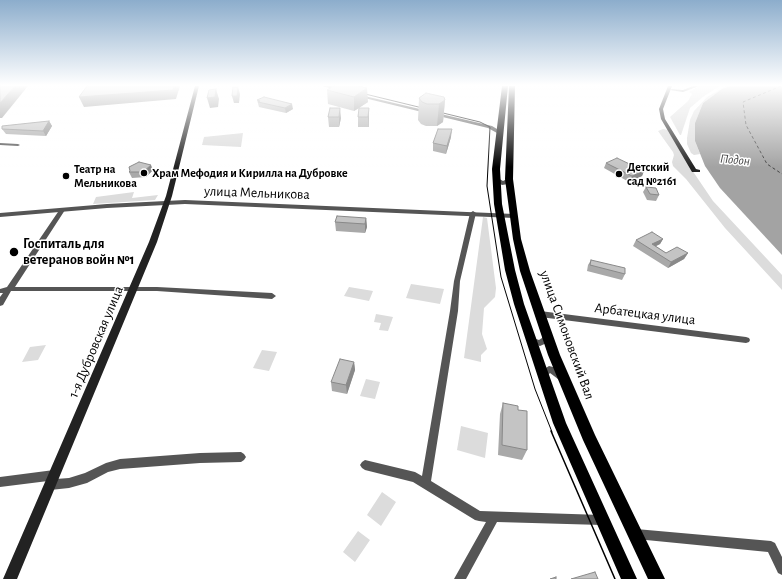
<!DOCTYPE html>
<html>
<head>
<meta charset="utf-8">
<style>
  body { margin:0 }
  canvas { display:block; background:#fff }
</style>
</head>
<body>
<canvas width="782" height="579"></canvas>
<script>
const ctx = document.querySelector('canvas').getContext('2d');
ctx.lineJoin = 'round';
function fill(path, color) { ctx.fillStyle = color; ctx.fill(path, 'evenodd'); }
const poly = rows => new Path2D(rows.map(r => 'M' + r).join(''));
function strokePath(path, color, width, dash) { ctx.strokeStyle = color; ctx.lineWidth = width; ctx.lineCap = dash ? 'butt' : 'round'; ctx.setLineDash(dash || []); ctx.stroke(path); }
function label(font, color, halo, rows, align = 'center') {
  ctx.font = font + ' "Alegreya Sans",sans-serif'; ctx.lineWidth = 3; ctx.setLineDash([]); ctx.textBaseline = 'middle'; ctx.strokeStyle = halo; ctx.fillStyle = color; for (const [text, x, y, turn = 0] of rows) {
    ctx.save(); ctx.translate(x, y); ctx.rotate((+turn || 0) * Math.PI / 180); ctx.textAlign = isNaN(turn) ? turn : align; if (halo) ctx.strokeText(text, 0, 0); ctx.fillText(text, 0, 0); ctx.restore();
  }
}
const green = poly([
  [699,86,720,86,704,96,690,108,681,135,680,135,670,117,688,101,692,94,689,92],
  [726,86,729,86,722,89,703,103,695,123,695,141,700,154,694,155,691,153,687,144,687,138,690,120,694,111,707,97],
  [663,129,668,130,694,173,713,201,782,275,782,290,725,228,686,179,673,166,672,162,674,155,673,152,658,131],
  [243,133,241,147,202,145,204,137],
  [134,192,132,198,158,195,155,200,93,204,96,197],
  [483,217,487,218,496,288,495,297,484,308,482,334,487,349,481,355,481,362,464,358],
  [411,284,444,289,440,304,406,298],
  [349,287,373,291,369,301,344,296],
  [376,314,393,317,388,331,379,330,381,323,374,322],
  [46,345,38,360,22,362,30,347],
  [262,350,277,352,269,371,253,368],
  [366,379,380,382,375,399,360,396],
  [461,426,488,433,485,458,457,450],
  [382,492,396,502,381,526,367,515],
  [358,531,370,540,355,562,343,552]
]);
const water = poly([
  [729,86,782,86,782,255,720,188,705,166,695,141,695,123,703,103,722,89]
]);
const ferry = poly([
  [781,86,743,102,746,125,767,164,782,174]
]);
const minor = poly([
  [693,86,699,86,683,92,670,90,672,89,683,90,693,86],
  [0,143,18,144,20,145,18,146,0,145,0,143],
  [62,208,65,210,15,287,157,287,272,293,276,296,272,299,157,291,11,291,3,305,0,306,0,297,3,293,0,293,0,289,7,287,60,209,62,208],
  [473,211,476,213,460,281,458,311,431,481,480,511,602,515,606,516,607,520,606,524,602,525,497,522,466,579,454,579,486,522,479,521,475,520,413,482,365,470,362,468,360,465,362,462,365,460,415,472,422,476,450,311,454,281,470,213,473,211],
  [540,311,746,337,749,338,750,340,749,342,746,343,540,317,537,316,536,314,537,312,540,311],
  [547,332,550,333,551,335,550,340,549,342,540,346,530,343,526,337,527,335,530,334,533,335,536,339,539,340,542,338,544,333,547,332],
  [549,366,557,368,564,373,565,376,564,379,561,380,558,379,550,373,548,375,546,381,543,382,540,381,539,378,541,371,549,366],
  [241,452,244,454,246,457,244,460,241,462,200,463,120,469,108,472,87,483,69,488,50,490,46,489,45,485,48,481,0,487,0,477,54,470,58,471,59,475,58,479,56,479,69,478,85,473,106,463,120,459,200,453,241,452],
  [636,529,771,541,775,543,782,557,782,575,778,573,768,552,636,539,632,538,631,534,632,530,636,529]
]);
const tertiary = poly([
  [322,86,331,86,343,90,341,91,322,86],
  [356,94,492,126,502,132,497,133,488,128,356,96,356,94],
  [496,177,503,181,509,178,512,180,508,184,502,185,494,180,494,178,496,177],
  [185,200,514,214,517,216,514,218,185,204,107,208,0,217,0,213,107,204,185,200]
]);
const secondary = poly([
  [195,86,199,86,172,196,157,242,17,579,3,579,149,242,166,196,195,86],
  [668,86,672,86,663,109,665,119,696,169,700,170,700,172,692,172,661,119,659,109,668,86]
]);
const primary = poly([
  [502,86,508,86,500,169,502,204,515,270,524,304,566,423,637,579,621,579,553,423,514,304,505,270,494,204,492,169,502,86],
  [509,86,515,86,513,179,521,239,530,271,560,355,595,435,665,579,648,579,583,440,548,355,520,271,513,239,505,179,509,86]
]);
const tramFar1 = poly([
  [357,92,480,122,490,127,487,186,501,277,535,389,552,432]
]);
const tram = poly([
  [551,431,615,579]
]);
const wall = poly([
  [334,86,368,102,359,108,369,108,369,127,358,127,358,117,359,108,354,111,328,104,327,90],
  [419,98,445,100,443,122,437,126,426,126,421,124,418,120],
  [257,100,293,109,286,113,259,107],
  [330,108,341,118,339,127,329,127,328,117],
  [49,121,52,126,46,136,6,134,2,129],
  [451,137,446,154,433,151,433,143],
  [606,163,644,171,642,176,629,182,604,168],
  [153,170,146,177,132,178,129,172],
  [646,187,659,195,656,201,647,200,643,192],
  [366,218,367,227,365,233,336,231,335,222],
  [663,239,660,244,656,246,666,253,688,253,684,259,668,268,633,246,636,240],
  [591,260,625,274,622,280,587,271,588,265],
  [354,362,355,370,347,394,332,391,331,382],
  [503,403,518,410,527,450,522,460,498,455,500,414]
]);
const shadedWall = poly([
  [15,86,28,86,2,118,0,118,0,103],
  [174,86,180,86,176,99,84,107,79,97],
  [238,87,240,94,239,103,234,103,232,96],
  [367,88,368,102,354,111,354,97],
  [216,89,219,99,218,107,210,108,207,98],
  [445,100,443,122,437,126,439,104],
  [292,104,293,109,286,113,285,108],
  [340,108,341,118,339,127,339,117],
  [369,108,369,127,368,117],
  [49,121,52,126,46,136,43,131],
  [452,129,451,137,446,154,447,146],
  [151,165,153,170,146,177,143,172],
  [644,171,642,176,629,182,632,176],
  [366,218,367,227,365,233,365,224],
  [663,239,660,244,650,249,652,244],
  [688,253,684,259,668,268,671,262],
  [354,362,355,370,347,394,346,385]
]);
const building = poly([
  [0,86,15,86,0,103,0,86],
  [87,86,174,86,173,90,79,97,87,86],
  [334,86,359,86,367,88,354,97,327,90,334,86],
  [233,87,238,87,237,96,232,96,233,87],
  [216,89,215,97,207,98,209,90,216,89],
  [426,93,444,97,445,100,439,104,427,104,422,102,419,98,426,93],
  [264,97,292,104,285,108,258,102,260,101,257,100,264,97],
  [330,108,340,108,339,117,328,117,330,108],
  [359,108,369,108,368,117,358,117,359,108],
  [49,121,43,131,2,129,2,126,49,121],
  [438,129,452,129,447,146,433,143,438,129],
  [617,158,644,171,632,176,606,163,617,158],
  [139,162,151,165,143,172,129,172,130,171,129,167,139,162],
  [646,187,656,188,659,195,650,194,646,187],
  [337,216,366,218,365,224,335,222,337,216],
  [652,232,663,239,652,244,666,253,677,247,688,253,671,262,636,240,652,232],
  [591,260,625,268,625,274,590,265,591,260],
  [340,359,354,362,346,385,331,382,340,359],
  [503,403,518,406,518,410,527,411,527,450,502,445,503,403],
  [595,572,598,579,571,579,595,572],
  [556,577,556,579,550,579,556,577]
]);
const markers = [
  [144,173,4,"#000"],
  [619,174,4,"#000"],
  [66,176,4,"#000"],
  [14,252,5,"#000"]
];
const farPoinames = [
  ["Детский",627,167],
  ["сад №2161",627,181],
  ["Театр на",74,169],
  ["Мельникова",74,183],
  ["Храм Мефодия и Кирилла на Дубровке",152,173]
];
const farWaternames = [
  ["Подон",735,160,5]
];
const streetNames = [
  ["улица Мельникова",257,193,2],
  ["Арбатецкая улица",645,314,7],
  ["улица Симоновский Вал",567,335,70],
  ["1-я Дубровская улица",96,342,-67]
];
const poiNames = [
  ["Госпиталь для",23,244],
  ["ветеранов войн №1",23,260]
];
fill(green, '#dcdcdc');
fill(water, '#a3a3a3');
strokePath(ferry, '#444', 1, [3, 2.5]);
fill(minor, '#555');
fill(tertiary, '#555');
fill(secondary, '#222');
fill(primary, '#000');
strokePath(tramFar1, '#000', 1);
strokePath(tram, '#000', 1.5);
fill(wall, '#a9a9a9');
fill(shadedWall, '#898989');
fill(building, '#c4c4c4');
strokePath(building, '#898989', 1);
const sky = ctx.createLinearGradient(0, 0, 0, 167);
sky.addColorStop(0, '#8cadcc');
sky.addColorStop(0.51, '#fff');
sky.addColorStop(1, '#ffffff00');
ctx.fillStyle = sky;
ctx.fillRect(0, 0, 782, 167);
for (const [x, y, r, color] of markers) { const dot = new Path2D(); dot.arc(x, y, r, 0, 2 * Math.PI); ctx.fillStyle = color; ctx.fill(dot); strokePath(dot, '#fff', 1.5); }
label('bold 12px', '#000', '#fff', farPoinames, 'left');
label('italic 13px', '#444', '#fff', farWaternames);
label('14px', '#000', '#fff', streetNames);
label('bold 14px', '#000', '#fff', poiNames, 'left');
</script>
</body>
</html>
